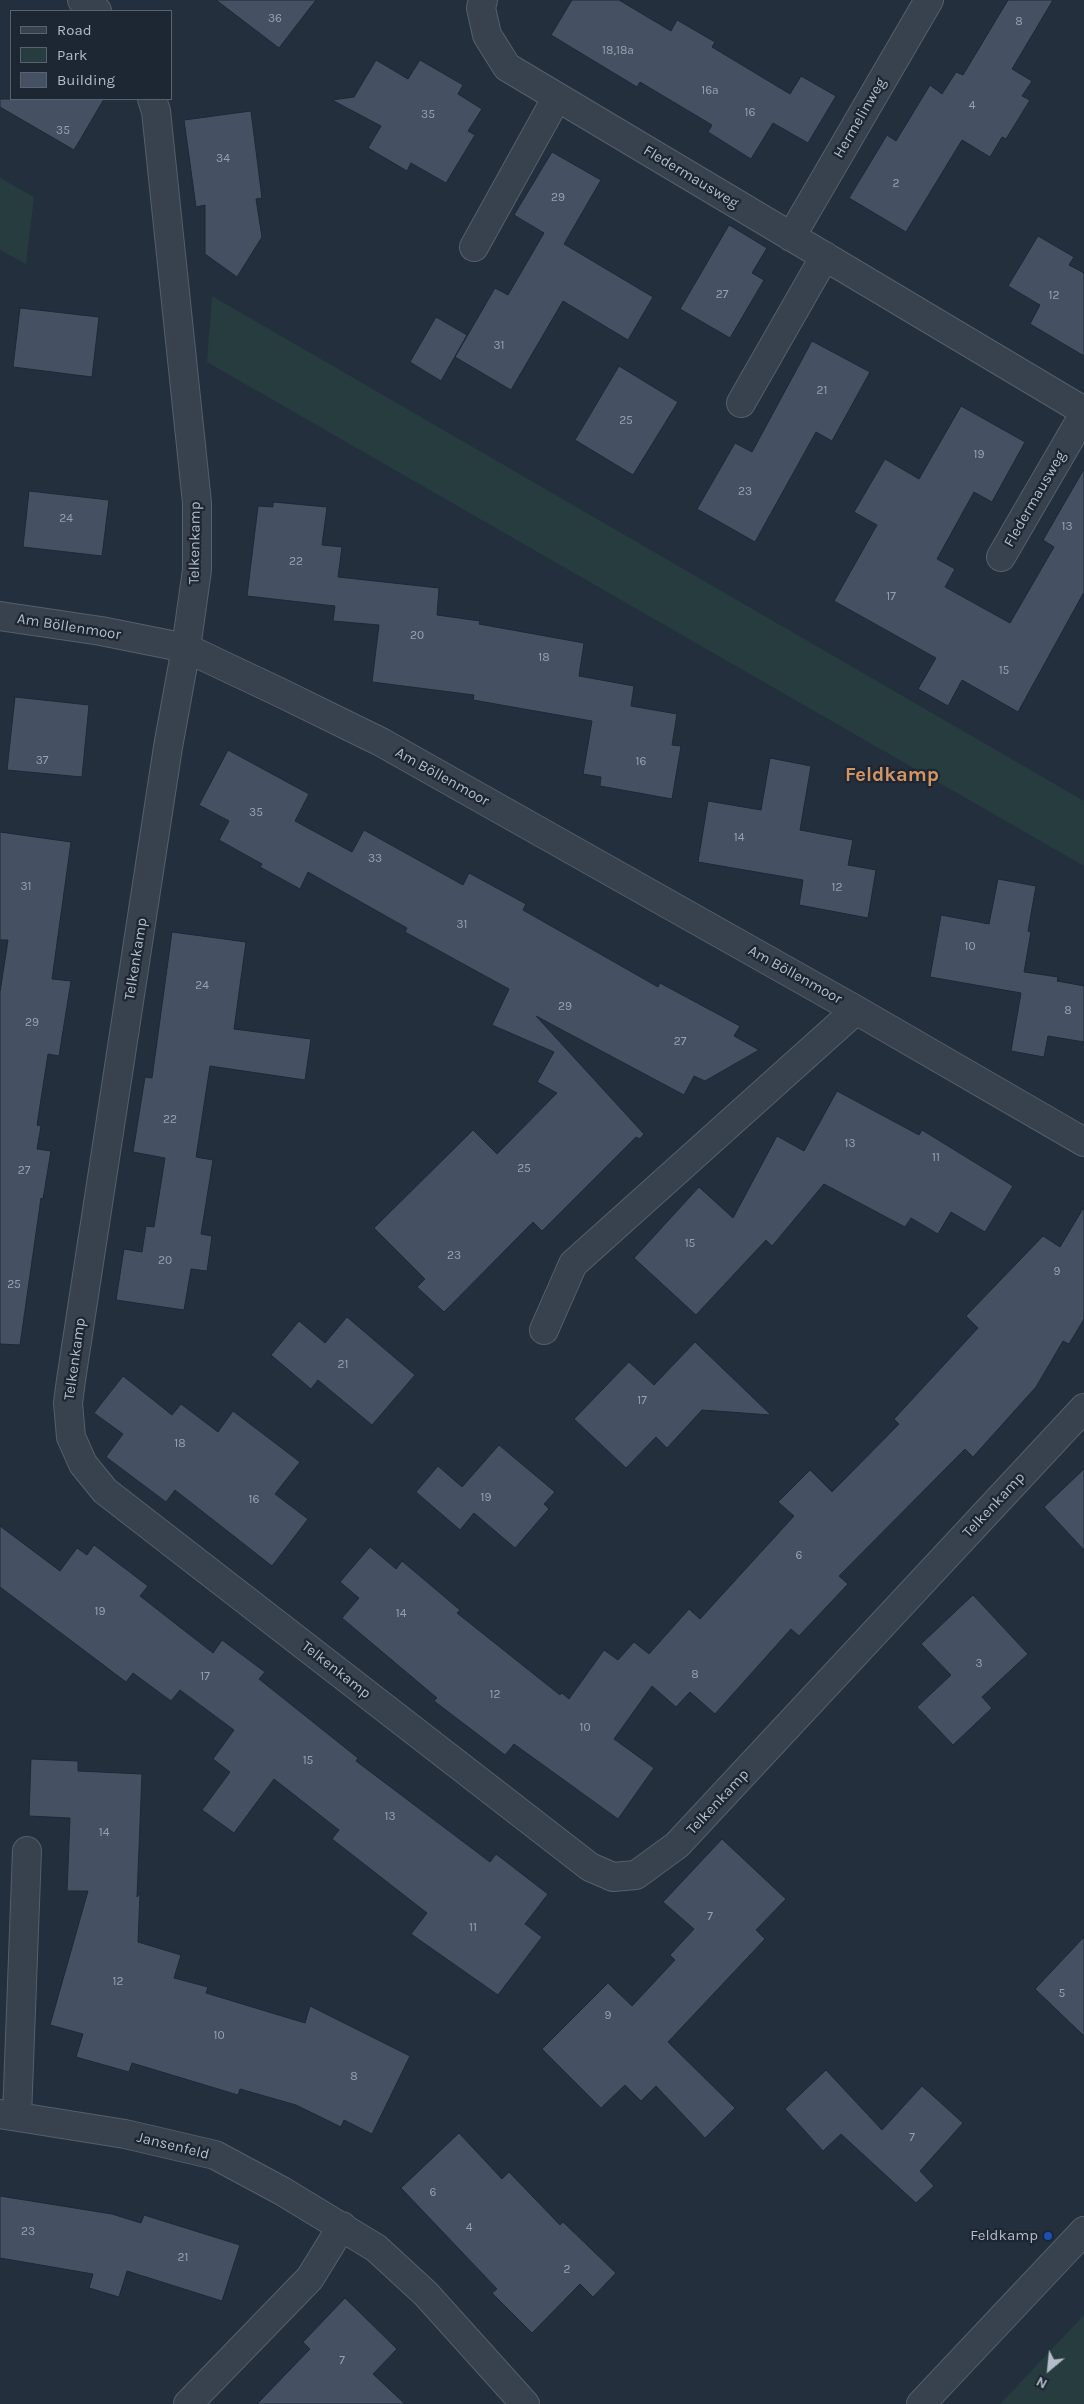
<!DOCTYPE html>
<html>
<head>
<meta charset="utf-8">
<style>
  body { margin:0 }
  #map { position:relative; width:1084px; height:2404px; overflow:hidden; background:#242f3e; font-family:Karla,sans-serif }
  canvas { display:block }
  .legend { position:absolute; left:10px; top:10px; width:162px; height:90px; box-sizing:border-box; background:#1d2633; border:1px solid #59626f; margin:0; padding:6px 9px; list-style:none; font-size:15px; color:#b4bcc9 }
  .legend li { display:flex; align-items:center; gap:10px; height:25px }
  .legend b { width:25px; border:1px solid #59626f }
  .north { position:absolute; left:1024px; top:2344px; width:50px; height:50px; -webkit-text-stroke:4px #1d2633; paint-order:stroke; rotate:208deg; font-size:14px; font-weight:700; line-height:20px; text-align:center; color:#b4bcc9 }
  .north::after { content:''; display:block; margin:auto; width:18px; height:22px; background:#b4bcc9; clip-path:polygon(50% 0,100% 100%,50% 72%,0 100%) }
</style>
</head>
<body>
<div id="map">
<canvas width="1084" height="2404"></canvas>
<ul class="legend">
<li><b style="height:6px;background:#38414e"></b>Road</li>
<li><b style="height:14px;background:#263c3f"></b>Park</li>
<li><b style="height:14px;background:#455162"></b>Building</li>
</ul>
<div class="north">N</div>
</div>
<script>
const ctx = document.querySelector('canvas').getContext('2d');
ctx.lineJoin = 'round';
function fill(path, color) { ctx.fillStyle = color; ctx.fill(path, 'evenodd'); }
const poly = rows => new Path2D(rows.map(r => 'M' + r).join(''));
function strokePath(path, color, width, dash) { ctx.strokeStyle = color; ctx.lineWidth = width; ctx.lineCap = dash ? 'butt' : 'round'; ctx.setLineDash(dash || []); ctx.stroke(path); }
function label(font, color, halo, rows, align = 'center') {
  ctx.font = font + ' Karla,sans-serif'; ctx.lineWidth = 4.5; ctx.setLineDash([]); ctx.textBaseline = 'middle'; ctx.strokeStyle = halo; ctx.fillStyle = color; for (const [text, x, y, turn = 0] of rows) {
    ctx.save(); ctx.translate(x, y); ctx.rotate((+turn || 0) * Math.PI / 180); ctx.textAlign = isNaN(turn) ? turn : align; if (halo) ctx.strokeText(text, 0, 0); ctx.fillText(text, 0, 0); ctx.restore();
  }
}
const green = poly([
  [0,178,34,197,26,264,0,250],
  [212,296,1084,801,1084,866,207,362],
  [1084,2315,1084,2404,1000,2404]
]);
const building = poly([
  [216,0,316,0,279,48,216,0],
  [572,0,619,0,671,31,677,20,715,42,712,47,790,94,801,76,836,96,808,143,773,123,751,159,708,132,712,125,640,82,637,87,551,35,572,0],
  [1008,0,1053,0,1012,69,1032,81,1022,96,1030,100,1006,139,1002,137,990,157,962,140,906,232,849,198,887,135,896,141,930,85,942,94,956,72,963,75,1008,0],
  [376,60,408,79,420,60,463,85,458,94,482,109,468,131,475,135,446,183,411,163,407,171,368,148,381,126,332,100,354,97,376,60],
  [0,99,104,99,74,150,0,107,0,99],
  [251,111,262,198,256,199,262,237,237,277,205,254,205,205,196,207,184,120,251,111],
  [552,152,601,180,564,244,653,297,628,340,563,301,511,390,455,357,495,288,508,295,544,233,514,215,552,152],
  [729,225,767,248,752,273,764,280,730,338,680,309,729,225],
  [1038,236,1074,257,1069,265,1084,273,1084,356,1030,324,1040,305,1008,286,1038,236],
  [20,308,99,317,92,377,13,367,20,308],
  [436,317,467,335,441,381,410,362,436,317],
  [812,341,870,372,832,441,816,432,755,542,697,509,735,443,752,452,812,341],
  [619,366,678,402,633,475,575,440,619,366],
  [961,406,1025,442,992,502,974,492,937,559,955,569,945,587,1010,623,1054,547,1043,540,1084,469,1084,592,1018,712,962,680,948,706,918,689,936,658,834,601,877,525,854,512,885,459,919,479,961,406],
  [29,491,109,500,102,556,23,547,29,491],
  [273,502,327,507,322,545,342,547,338,577,439,588,437,615,480,621,479,624,584,643,579,676,634,686,631,706,677,714,672,745,681,746,672,799,600,786,601,777,583,774,592,721,473,700,474,695,372,682,379,625,333,621,335,606,247,596,258,506,273,507,273,502],
  [15,697,89,705,82,777,7,770,15,697],
  [228,750,309,794,295,821,352,852,364,830,463,885,469,873,526,904,523,910,658,987,660,983,740,1026,734,1036,759,1050,705,1081,694,1076,684,1095,536,1016,644,1134,640,1139,636,1137,542,1231,533,1222,444,1312,417,1287,425,1279,374,1228,473,1130,497,1154,557,1093,537,1082,554,1052,492,1025,509,989,405,932,407,928,308,872,300,889,260,867,262,864,219,840,229,821,199,805,228,750],
  [770,758,811,766,800,830,853,840,848,865,876,870,868,918,799,905,803,880,698,862,708,801,761,810,770,758],
  [0,832,71,842,52,979,71,981,59,1056,48,1054,37,1125,41,1126,37,1149,51,1151,43,1199,41,1198,20,1345,0,1344,0,992,8,940,0,940,0,832],
  [998,879,1036,886,1028,931,1031,932,1024,972,1058,977,1057,981,1084,986,1084,1042,1048,1036,1044,1057,1011,1051,1021,993,930,977,941,915,989,924,998,879],
  [172,932,246,942,234,1029,311,1039,305,1080,210,1066,196,1157,213,1160,201,1234,212,1236,207,1271,191,1269,184,1310,116,1300,124,1249,142,1252,146,1226,154,1227,165,1158,133,1152,145,1077,152,1078,172,932],
  [837,1091,919,1135,922,1130,1013,1186,985,1232,951,1212,938,1234,911,1218,905,1227,824,1184,772,1246,766,1240,696,1315,634,1258,699,1187,733,1218,777,1136,804,1151,837,1091],
  [1084,1207,1084,1319,1069,1344,1063,1341,1036,1387,973,1457,965,1449,839,1576,848,1584,799,1636,791,1629,715,1714,690,1692,676,1707,652,1686,614,1739,654,1768,618,1819,514,1744,505,1755,434,1701,437,1698,342,1618,359,1598,340,1582,370,1547,396,1569,402,1561,460,1610,457,1613,560,1695,562,1693,569,1699,604,1650,618,1660,634,1642,649,1654,689,1609,700,1619,794,1516,778,1502,810,1470,832,1492,899,1424,894,1419,978,1328,966,1316,1043,1236,1060,1247,1084,1207],
  [347,1317,415,1375,372,1425,318,1380,311,1389,271,1355,299,1321,325,1343,347,1317],
  [695,1342,771,1415,702,1410,667,1448,656,1437,626,1468,574,1419,629,1362,654,1385,695,1342],
  [123,1376,172,1415,181,1404,218,1432,233,1411,300,1462,275,1494,308,1519,272,1566,175,1490,166,1502,106,1457,123,1434,94,1413,123,1376],
  [499,1445,555,1492,544,1504,549,1509,515,1548,474,1513,460,1530,416,1492,438,1466,462,1487,499,1445],
  [1084,1469,1084,1550,1044,1507,1084,1469],
  [0,1526,60,1571,77,1548,87,1555,94,1545,148,1586,140,1596,213,1653,222,1640,265,1672,259,1679,358,1758,356,1761,490,1862,496,1854,548,1894,525,1924,542,1937,498,1995,411,1934,427,1913,332,1839,339,1830,274,1779,234,1833,202,1810,230,1772,213,1759,234,1730,180,1690,171,1701,133,1673,126,1682,0,1587,0,1526],
  [973,1595,1028,1654,982,1697,992,1708,953,1745,917,1707,951,1675,921,1644,973,1595],
  [31,1759,78,1761,78,1771,142,1774,137,1897,140,1893,138,1942,181,1955,174,1978,208,1987,206,1993,305,2023,310,2006,410,2056,372,2134,344,2120,341,2127,296,2105,240,2089,238,2095,132,2063,129,2072,76,2057,83,2034,50,2025,88,1891,67,1891,70,1818,29,1816,31,1759],
  [722,1839,786,1899,756,1930,765,1939,668,2042,735,2108,705,2138,656,2086,641,2101,625,2085,601,2108,542,2049,608,1983,632,2006,675,1960,670,1955,694,1929,663,1902,722,1839],
  [1084,1937,1084,2036,1035,1989,1084,1937],
  [826,2070,882,2130,922,2086,963,2123,920,2171,934,2186,916,2203,841,2134,823,2151,785,2109,826,2070],
  [459,2133,502,2179,509,2172,560,2225,563,2222,616,2273,593,2297,580,2284,532,2333,492,2293,497,2289,401,2188,459,2133],
  [0,2196,112,2214,141,2223,144,2215,240,2245,222,2301,127,2271,119,2297,89,2288,93,2274,0,2258,0,2196],
  [345,2298,397,2349,373,2374,405,2404,257,2404,310,2349,303,2342,345,2298]
]);
const minor = poly([
  [82,0,97,11],
  [483,0,481,8,487,35,507,67,1084,411],
  [152,99,156,111,197,503,197,570,186,648,168,747,71,1380,68,1403,71,1437,83,1464,105,1491,590,1867,613,1877,636,1875,677,1845,1084,1408],
  [791,237,929,0],
  [474,247,557,97],
  [741,403,825,256],
  [1001,557,1084,414],
  [0,616,101,631,186,648,279,692,381,742,856,1010,1084,1142],
  [544,1330,573,1264,856,1010],
  [0,2114,125,2134,215,2155,282,2191,376,2248,426,2294,525,2404],
  [17,2116,27,1851],
  [188,2404,310,2278,342,2226],
  [921,2404,1084,2231]
]);
const markers = [
  [1048,2236,5,"#1a4fb4"]
];
const numberNames = [
  ["36",275,19],
  ["8",1019,22],
  ["18,18a",618,51],
  ["16a",710,91],
  ["4",972,106],
  ["16",750,113],
  ["35",428,115],
  ["35",63,131],
  ["34",223,159],
  ["2",896,184],
  ["29",558,198],
  ["27",722,295],
  ["12",1054,296],
  ["31",499,346],
  ["21",822,391],
  ["25",626,421],
  ["19",979,455],
  ["23",745,492],
  ["24",66,519],
  ["13",1067,527],
  ["22",296,562],
  ["17",891,597],
  ["20",417,636],
  ["18",544,658],
  ["15",1004,671],
  ["37",42,761],
  ["16",641,762],
  ["35",256,813],
  ["14",739,838],
  ["33",375,859],
  ["31",26,887],
  ["12",837,888],
  ["31",462,925],
  ["10",970,947],
  ["24",202,986],
  ["29",565,1007],
  ["8",1068,1011],
  ["29",32,1023],
  ["27",680,1042],
  ["22",170,1120],
  ["13",850,1144],
  ["11",936,1158],
  ["25",524,1169],
  ["27",24,1171],
  ["15",690,1244],
  ["23",454,1256],
  ["20",165,1261],
  ["9",1057,1272],
  ["25",14,1285],
  ["21",343,1365],
  ["17",642,1401],
  ["18",180,1444],
  ["19",486,1498],
  ["16",254,1500],
  ["6",799,1556],
  ["19",100,1612],
  ["14",401,1614],
  ["3",979,1664],
  ["8",695,1675],
  ["17",205,1677],
  ["12",495,1695],
  ["10",585,1728],
  ["15",308,1761],
  ["13",390,1817],
  ["14",104,1833],
  ["7",710,1917],
  ["11",473,1928],
  ["12",118,1982],
  ["5",1062,1994],
  ["9",608,2016],
  ["10",219,2036],
  ["8",354,2077],
  ["7",912,2138],
  ["6",433,2193],
  ["4",469,2228],
  ["23",28,2232],
  ["21",183,2258],
  ["2",567,2270],
  ["7",342,2361]
];
const streetNames = [
  ["Hermelinweg",860,118,-60],
  ["Fledermausweg",691,177,31],
  ["Fledermausweg",1035,499,-60],
  ["Telkenkamp",195,543,-89],
  ["Am Böllenmoor",69,627,9],
  ["Am Böllenmoor",442,777,29],
  ["Telkenkamp",136,959,-81],
  ["Am Böllenmoor",795,975,29],
  ["Telkenkamp",75,1359,-82],
  ["Telkenkamp",994,1505,-47],
  ["Telkenkamp",336,1670,38],
  ["Telkenkamp",718,1802,-47],
  ["Jansenfeld",173,2146,14]
];
const poiNames = [
  ["Feldkamp",1038,2236]
];
const districtNames = [
  ["Feldkamp",892,775]
];
fill(green, '#263c3f');
fill(building, '#455162');
strokePath(building, '#1f2835', 1);
strokePath(minor, '#565f6c', 30);
strokePath(minor, '#38414e', 28);
for (const [x, y, r, color] of markers) { const dot = new Path2D(); dot.arc(x, y, r, 0, 2 * Math.PI); ctx.fillStyle = color; ctx.fill(dot); strokePath(dot, '#1d2633', 2); }
label('12px', '#98a1af', null, numberNames);
label('15px', '#b4bcc9', '#1d2633', streetNames);
label('15px', '#b4bcc9', '#1d2633', poiNames, 'right');
label('bold 20px', '#d59563', '#1d2633', districtNames);
</script>
</body>
</html>
